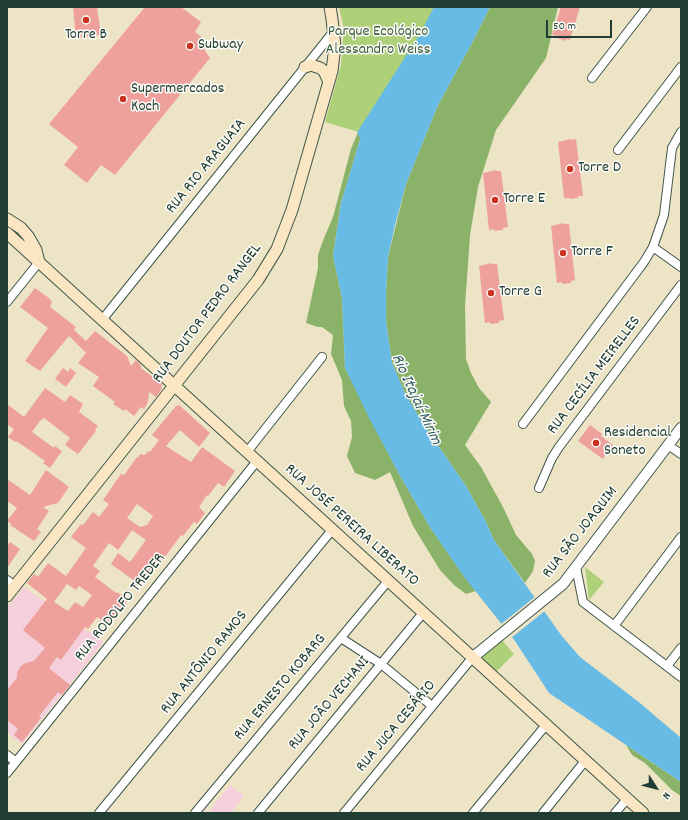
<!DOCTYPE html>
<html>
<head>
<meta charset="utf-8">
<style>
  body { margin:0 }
  #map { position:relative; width:688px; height:820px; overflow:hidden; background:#ede4c6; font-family:Dekko,sans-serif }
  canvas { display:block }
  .frame { position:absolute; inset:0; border:8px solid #1f3d34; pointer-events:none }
  .north { position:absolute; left:636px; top:768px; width:40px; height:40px; -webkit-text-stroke:3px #fdfcf7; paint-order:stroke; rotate:126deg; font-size:11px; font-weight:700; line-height:16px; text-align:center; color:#1f3d34 }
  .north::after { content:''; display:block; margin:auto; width:14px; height:18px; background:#1f3d34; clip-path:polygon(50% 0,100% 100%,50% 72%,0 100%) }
  .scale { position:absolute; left:546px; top:20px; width:66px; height:18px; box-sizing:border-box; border:2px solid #1f3d34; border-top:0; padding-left:5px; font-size:12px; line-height:14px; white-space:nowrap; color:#1f3d34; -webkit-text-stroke:3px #fdfcf7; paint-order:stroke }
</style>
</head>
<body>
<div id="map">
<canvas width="688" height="820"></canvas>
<div class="frame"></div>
<div class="north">N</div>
<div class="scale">50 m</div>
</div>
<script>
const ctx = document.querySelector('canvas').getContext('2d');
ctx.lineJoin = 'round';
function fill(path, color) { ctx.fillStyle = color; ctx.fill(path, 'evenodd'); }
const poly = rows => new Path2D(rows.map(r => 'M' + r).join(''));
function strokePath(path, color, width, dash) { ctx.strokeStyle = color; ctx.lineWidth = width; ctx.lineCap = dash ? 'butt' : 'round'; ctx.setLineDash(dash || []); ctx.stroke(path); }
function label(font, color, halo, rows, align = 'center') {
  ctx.font = font + ' Dekko,sans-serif'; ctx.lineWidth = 3; ctx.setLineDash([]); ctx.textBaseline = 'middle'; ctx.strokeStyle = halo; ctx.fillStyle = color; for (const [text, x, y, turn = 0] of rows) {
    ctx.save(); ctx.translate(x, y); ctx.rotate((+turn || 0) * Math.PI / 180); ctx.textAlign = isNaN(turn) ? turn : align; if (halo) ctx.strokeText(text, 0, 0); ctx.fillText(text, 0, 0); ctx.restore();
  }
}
const built = poly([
  [24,587,104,642,22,744,7,732,7,608],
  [230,785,244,796,231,813,208,813]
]);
const green = poly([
  [339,7,439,7,424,36,362,133,325,122,341,65,344,29],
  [585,567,604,582,589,600],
  [502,640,514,654,494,674,481,658]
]);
const forest = poly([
  [490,7,558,7,546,58,496,130,478,187,470,235,465,306,466,359,471,373,479,388,491,402,465,445,481,467,503,507,516,535,532,554,535,561,533,571,525,583,494,540,485,520,466,486,422,422,405,393,392,363,386,321,386,292,388,257,406,184,438,105,472,43],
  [358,132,362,133,341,203,333,256,342,298,345,368,399,474,431,529,476,591,466,594,454,585,440,570,413,526,390,472,375,480,355,473,347,456,352,437,351,421,344,406,342,380,331,354,333,335,322,327,318,327,306,323,318,268,318,255,324,238,333,217,351,149],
  [626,745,681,782,681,796,672,790,645,763,632,755]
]);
const water = poly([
  [439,7,490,7,472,43,438,105,406,184,395,225,388,257,386,292,386,321,392,363,405,393,422,422,466,486,485,520,494,540,561,635,580,657,640,703,681,738,681,782,549,693,515,641,465,578,431,529,399,474,369,418,345,368,342,298,333,256,341,203,362,133,424,36]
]);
const pier = poly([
  [536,596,546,610,511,638,500,625]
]);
const canal = poly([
  [362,133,424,36,439,7]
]);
const building = poly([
  [73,7,97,7,101,35,76,38],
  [145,7,181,7,201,22,195,32,209,43,204,49,210,58,115,175,101,165,87,183,64,165,78,147,49,124],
  [561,7,580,7,570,40,566,39,565,41,557,38,557,36,552,35],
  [571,139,571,140,576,139,583,196,578,196,578,198,569,199,569,198,564,198,558,142],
  [496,170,496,171,501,171,508,227,503,228,503,230,495,231,494,229,489,230,483,173],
  [564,223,564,224,569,224,575,280,571,281,571,283,562,284,562,282,557,283,551,226],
  [492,263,492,264,497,264,504,320,499,321,499,323,490,324,490,322,485,323,479,266],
  [35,288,49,298,52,302,50,307,76,327,74,330,86,341,95,331,127,356,131,366,136,360,141,365,141,368,162,384,161,390,156,397,149,392,148,402,144,409,141,407,134,416,125,409,124,411,113,404,115,402,93,386,99,377,78,363,86,353,69,336,40,371,25,361,48,328,20,307],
  [63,368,68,372,70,368,76,373,66,387,55,379],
  [45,388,65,402,70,395,76,399,83,404,79,412,98,426,95,430,96,431,78,454,65,445,70,438,44,418,40,421,32,432,54,448,55,446,62,451,50,468,43,463,45,461,28,449,16,441,15,442,8,437,14,429,7,424,7,404,24,417],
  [179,405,210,433,199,447,180,430,166,446,191,462,202,447,235,471,224,487,218,483,208,496,207,495,199,507,205,513,197,524,194,522,183,536,181,535,157,568,154,566,140,585,111,564,118,553,130,562,146,540,132,530,118,550,109,543,93,566,100,571,95,577,116,593,117,592,128,600,124,606,122,606,109,625,97,617,88,629,85,627,61,660,57,657,49,668,70,685,62,695,58,692,39,716,41,718,22,742,14,735,18,729,7,720,7,690,17,678,17,672,20,667,25,663,34,661,45,648,23,630,47,599,27,583,34,574,38,577,48,563,66,576,86,548,71,537,81,524,83,525,93,512,99,517,109,504,103,500,121,474,124,475,137,457,138,458,140,454,145,455,148,451,150,452,159,440,152,435,176,406],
  [137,504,153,516,147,525,140,527,127,518],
  [67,584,76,590,79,586,92,595,83,607,75,602,68,611,54,602],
  [590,425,602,434,601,436,613,445,603,459,578,441],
  [46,470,69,487,58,503,43,507,49,511,37,529,41,532,34,541,10,525,11,524,7,521,17,508,7,501,7,479,30,495],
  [10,542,20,549,7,568,7,546]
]);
const minor = poly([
  [592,78,647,7],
  [618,150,681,67],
  [653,247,681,267],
  [7,302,39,262],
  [102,320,334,31],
  [523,424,644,262,653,247,664,215,672,148,681,132],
  [668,445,681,454],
  [247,452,322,357],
  [539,488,552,458,559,447,681,285],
  [576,567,583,602,681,677],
  [7,580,15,586],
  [614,626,681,537],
  [341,638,381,664,432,706],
  [667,666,681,648],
  [7,755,16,762],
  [7,773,257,461],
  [99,813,332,530],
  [195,813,388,581],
  [258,813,423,613],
  [344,813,472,658],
  [473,813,546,725],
  [543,813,585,761],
  [615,813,627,799]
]);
const tertiary = poly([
  [472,658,563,584,681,428]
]);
const secondary = poly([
  [305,67,311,65,320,68,324,71,329,82],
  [7,219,21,228,28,236,36,250,39,262],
  [7,233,643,813],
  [7,596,258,280,277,249,292,210,332,71,335,46,332,19,330,7]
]);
const markers = [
  [86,20,4,"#c8321e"],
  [190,46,4,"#c8321e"],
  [123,99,4,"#c8321e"],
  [570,169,4,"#c8321e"],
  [495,200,4,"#c8321e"],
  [563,253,4,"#c8321e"],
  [491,293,4,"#c8321e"],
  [596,443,4,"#c8321e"]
];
const parkNames = [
  ["Parque Ecológico",378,33],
  ["Alessandro Weiss",378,51]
];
const poiNames = [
  ["Torre B",86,36,"center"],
  ["Subway",198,46],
  ["Supermercados",131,90],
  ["Koch",131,108],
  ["Torre D",578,169],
  ["Torre E",503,200],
  ["Torre F",571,253],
  ["Torre G",499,293],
  ["Residencial",604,434],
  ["Soneto",604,452]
];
const streetNames = [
  ["RUA RIO ARAGUAIA",207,167,-51],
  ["RUA DOUTOR PEDRO RANGEL",208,314,-53],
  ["RUA CECÍLIA MEIRELLES",595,376,-53],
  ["RUA JOSÉ PEREIRA LIBERATO",351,526,42],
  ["RUA SÃO JOAQUIM",581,533,-52],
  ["RUA RODOLFO TREDER",121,608,-51],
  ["RUA ANTÔNIO RAMOS",205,663,-51],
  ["RUA ERNESTO KOBARG",281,688,-50],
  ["RUA JOÃO VECHANI",330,704,-50],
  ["RUA JUCA CESÁRIO",397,727,-50]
];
const waterNames = [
  ["Rio Itajaí-Mirim",415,400,65]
];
fill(built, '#f5cfdc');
fill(green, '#aed079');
fill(forest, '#8ab269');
fill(water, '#68bbe4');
fill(pier, '#ede4c6');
strokePath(canal, '#68bbe4', 9);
fill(building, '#eea09d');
strokePath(minor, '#3e564a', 10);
strokePath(tertiary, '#3e564a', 12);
strokePath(secondary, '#3e564a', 13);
strokePath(minor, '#fff', 8);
strokePath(tertiary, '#fff', 10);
strokePath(secondary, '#fbe6c3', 11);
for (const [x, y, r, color] of markers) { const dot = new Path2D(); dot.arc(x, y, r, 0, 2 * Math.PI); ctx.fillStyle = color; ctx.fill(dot); strokePath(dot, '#fdfcf7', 1.5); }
label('16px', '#436245', '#fdfcf7', parkNames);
label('16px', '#1f3d34', '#fdfcf7', poiNames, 'left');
label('16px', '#1f3d34', '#fdfcf7', streetNames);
label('italic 17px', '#356369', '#fdfcf7', waterNames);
</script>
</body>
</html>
